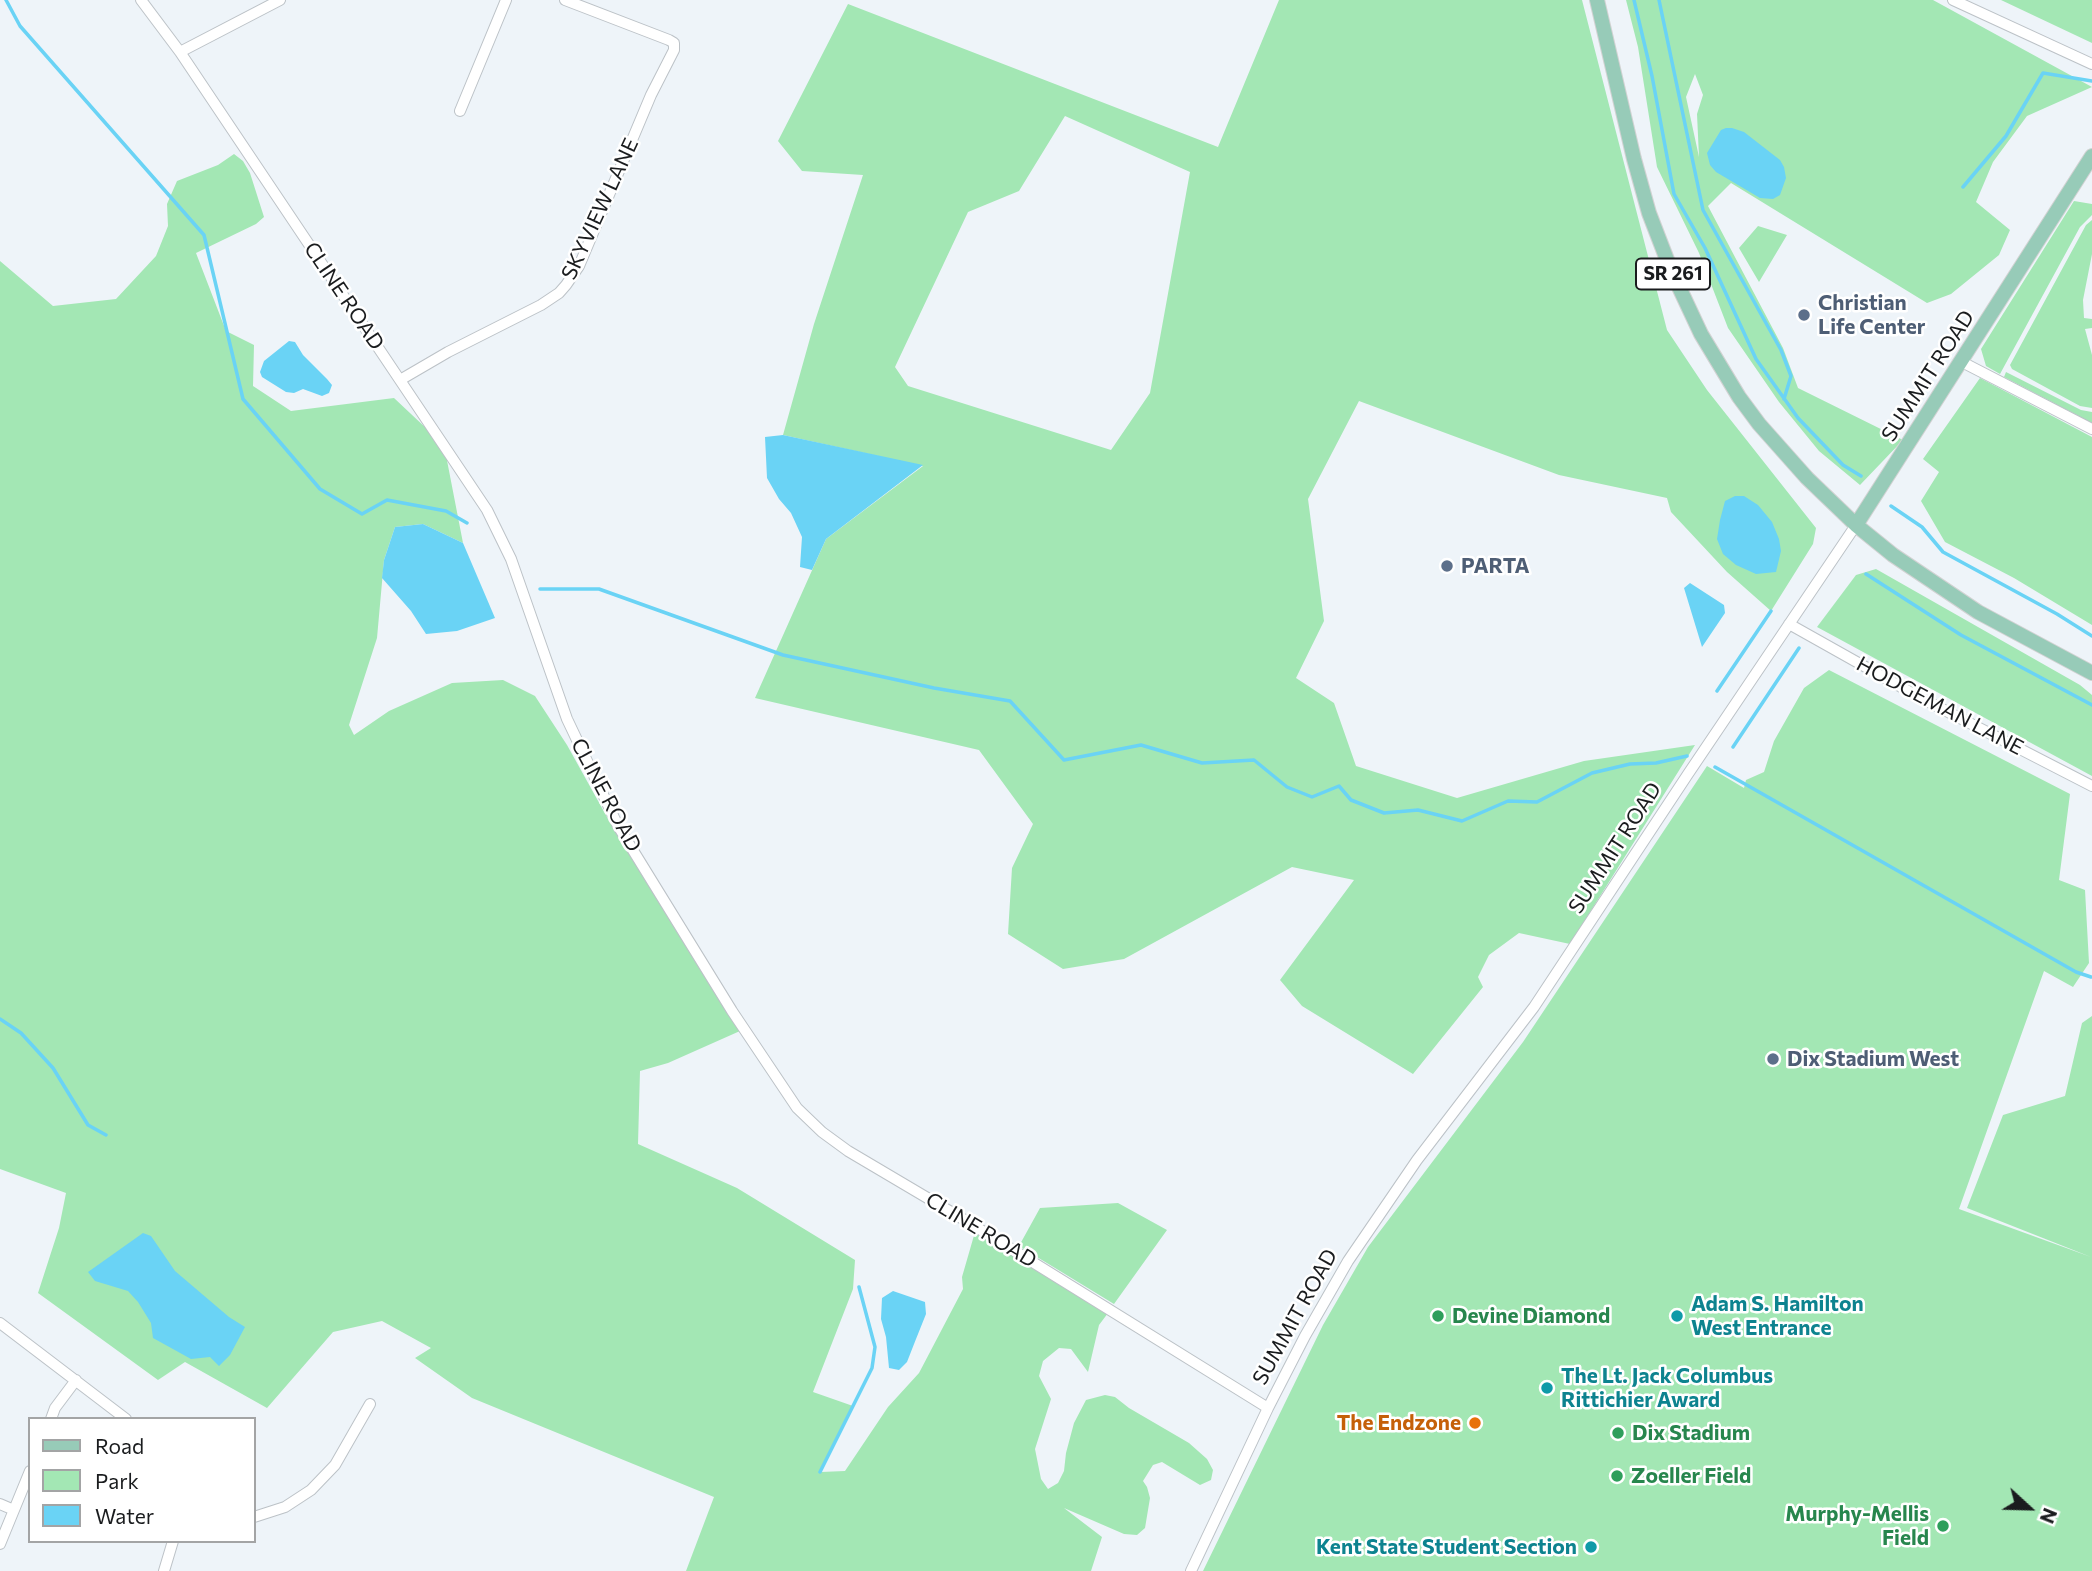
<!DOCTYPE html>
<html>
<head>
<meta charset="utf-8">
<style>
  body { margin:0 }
  #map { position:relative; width:2092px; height:1571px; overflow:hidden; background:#eef4f9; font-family:Commissioner,sans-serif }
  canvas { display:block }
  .legend { position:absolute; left:28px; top:1417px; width:228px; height:126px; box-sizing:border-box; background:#fff; border:2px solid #a3a4a5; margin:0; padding:9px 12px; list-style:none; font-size:21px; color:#1a1c1e }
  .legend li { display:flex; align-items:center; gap:14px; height:35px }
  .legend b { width:35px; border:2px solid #a3a4a5 }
  .north { position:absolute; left:1994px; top:1473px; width:70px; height:70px; -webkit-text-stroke:5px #fff; paint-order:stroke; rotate:112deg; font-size:19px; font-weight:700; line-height:28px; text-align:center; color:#1a1c1e }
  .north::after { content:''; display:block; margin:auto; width:24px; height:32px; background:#1a1c1e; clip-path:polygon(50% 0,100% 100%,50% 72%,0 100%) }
</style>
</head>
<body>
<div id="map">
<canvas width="2092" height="1571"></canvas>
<ul class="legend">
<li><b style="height:9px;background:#97cbb8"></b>Road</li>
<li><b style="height:19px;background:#a3e7b4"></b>Park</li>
<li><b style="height:19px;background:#6ad3f5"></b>Water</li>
</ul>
<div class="north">N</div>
</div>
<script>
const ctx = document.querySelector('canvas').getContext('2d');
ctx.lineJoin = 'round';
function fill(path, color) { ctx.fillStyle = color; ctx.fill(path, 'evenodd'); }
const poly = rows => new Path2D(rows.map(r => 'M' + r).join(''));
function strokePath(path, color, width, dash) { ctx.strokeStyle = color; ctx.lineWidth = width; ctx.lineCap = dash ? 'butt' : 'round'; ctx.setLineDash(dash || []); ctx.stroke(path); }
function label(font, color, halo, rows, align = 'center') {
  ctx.font = font + ' Commissioner,sans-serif'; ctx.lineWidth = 5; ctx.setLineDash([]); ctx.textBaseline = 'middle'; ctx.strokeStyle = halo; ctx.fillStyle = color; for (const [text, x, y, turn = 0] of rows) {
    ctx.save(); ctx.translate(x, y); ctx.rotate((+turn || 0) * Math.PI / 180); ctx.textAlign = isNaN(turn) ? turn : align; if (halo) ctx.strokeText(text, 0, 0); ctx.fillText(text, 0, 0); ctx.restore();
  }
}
const green = poly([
  [1279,0,1582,0,1667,330,1707,390,1816,528,1813,544,1771,611,1727,572,1671,512,1667,498,1559,475,1359,401,1308,499,1324,621,1296,678,1334,703,1356,766,1457,798,1584,761,1695,745,1570,944,1519,933,1489,955,1478,977,1483,987,1413,1074,1302,1006,1280,980,1354,880,1292,867,1124,959,1063,969,1008,934,1012,868,1033,824,979,750,755,698,826,539,923,466,783,435,814,324,863,175,802,171,778,141,848,4,1218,147],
  [1065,116,1190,172,1150,393,1111,450,908,386,895,367,968,212,1019,191],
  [1626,0,1933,0,2092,87,2027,116,1993,162,1976,202,2010,230,1999,255,1951,294,1927,303,1731,183,1708,206,1783,348,1798,388,1903,440,1860,485,1819,451,1779,402,1728,328,1699,253,1657,167,1638,47],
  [1695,74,1703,95,1697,114,1699,157,1686,97],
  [2001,0,2092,0,2092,43],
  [234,154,243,161,250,173,264,217,256,224,196,253,226,331,254,345,253,386,291,411,394,398,444,445,463,543,423,524,395,527,384,560,377,638,349,725,354,735,389,711,452,683,503,680,535,696,567,745,612,826,740,1031,668,1063,640,1071,638,1144,737,1188,855,1260,853,1289,813,1392,853,1406,821,1472,845,1471,888,1407,919,1373,963,1289,962,1277,975,1232,1108,1313,1099,1325,1088,1372,1071,1349,1059,1348,1043,1361,1039,1376,1051,1399,1035,1449,1041,1479,1048,1489,1058,1483,1064,1471,1066,1453,1074,1423,1086,1400,1105,1395,1115,1397,1129,1408,1189,1443,1207,1459,1213,1470,1211,1480,1200,1485,1162,1462,1153,1465,1143,1481,1147,1487,1150,1498,1145,1528,1137,1535,1124,1534,1064,1508,1102,1537,1091,1571,686,1571,714,1497,472,1398,415,1358,431,1348,382,1321,333,1332,267,1408,185,1362,158,1380,38,1293,59,1228,66,1193,0,1169,0,261,53,306,116,299,156,256,168,226,167,204,177,181,218,165],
  [2074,201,2092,204,2092,215,2080,227,2000,374,1986,366,1981,349],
  [2092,220,2092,254,2083,300,2084,318,2092,319,2092,328,2085,329,2092,355,2092,408,2080,406,2012,369,2010,365,2086,225],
  [1758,226,1787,235,1759,282,1739,248],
  [2006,372,2081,410,2092,412,2092,423,2004,377],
  [1980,378,2092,437,2092,625,2014,578,1945,542,1921,501,1939,472,1923,459],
  [1876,569,2080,685,2092,695,2092,776,1817,627,1856,575],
  [1829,670,2070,794,2059,880,2085,890,2089,963,2073,987,2044,971,1959,1209,2091,1257,1967,1208,2003,1115,2065,1096,2082,1023,2092,1016,2092,1571,1203,1571,1323,1325,1368,1247,1523,1042,1707,766,1744,788,1746,780,1764,772,1774,741,1804,688],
  [1118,1203,1167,1230,1114,1304,1019,1246,1040,1208]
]);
const water = poly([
  [1726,128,1732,128,1744,132,1780,160,1784,167,1786,178,1780,195,1773,199,1760,198,1716,172,1710,165,1707,153,1721,130],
  [289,341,295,342,303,355,327,379,332,385,329,393,322,396,303,389,294,393,286,392,262,377,260,372,264,361],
  [783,435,923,465,826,539,812,570,800,567,802,537,791,513,779,499,767,478,765,437],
  [1735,496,1744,496,1758,505,1772,522,1779,539,1781,551,1776,572,1756,574,1736,565,1723,554,1717,539,1720,520,1725,501],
  [423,524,463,543,495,618,457,631,426,634,411,611,382,578,384,560,395,527],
  [1690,583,1724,605,1725,613,1702,647,1684,588],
  [143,1233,151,1236,175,1271,229,1317,245,1327,230,1355,219,1366,210,1357,191,1359,153,1338,151,1323,138,1302,128,1291,95,1281,88,1272],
  [893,1291,925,1302,926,1314,916,1339,907,1362,899,1370,889,1368,886,1337,881,1319,882,1298]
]);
const stream = poly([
  [6,0,20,26,204,235,243,399,320,489,362,514,387,500,446,511,467,523],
  [1634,0,1652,76,1674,194,1705,248,1756,359,1798,418,1843,465,1861,476],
  [1659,0,1703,210,1781,350,1791,376,1784,399],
  [1963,187,2006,136,2043,73,2092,81],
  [1891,506,1922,527,1943,552,2057,614,2092,636],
  [1866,574,1961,635,2092,705],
  [540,589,599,589,783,655,934,688,1010,701,1064,760,1141,745,1202,763,1254,760,1287,787,1312,797,1339,786,1351,800,1384,813,1418,810,1462,821,1508,801,1537,802,1592,773,1630,764,1656,763,1687,756],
  [1717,691,1771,611],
  [1733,747,1799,648],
  [1715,767,2076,972,2091,977],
  [0,1019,21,1033,53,1068,88,1125,106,1135],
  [820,1472,872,1368,875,1347,859,1287]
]);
const minor = poly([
  [141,0,180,52,487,510,511,559,567,719,618,826,732,1011,797,1108,822,1132,848,1151,968,1222,1268,1408],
  [1953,0,2092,64],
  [180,52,280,0],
  [460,111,506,0],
  [1962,362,2092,429],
  [400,380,448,352,541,305,559,293,566,285,579,266,651,95,674,50,674,43,669,40,565,0],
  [1789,624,1919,697,2092,786],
  [0,1323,126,1419],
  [51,1419,55,1408,76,1380],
  [0,1504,14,1510],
  [254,1517,285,1507,311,1490,335,1465,370,1404],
  [0,1544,30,1471],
  [164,1571,173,1541],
  [1191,1571,1268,1408,1305,1336,1348,1261,1417,1160,1534,1007,1688,774,1856,525]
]);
const major = poly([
  [1597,0,1634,159,1649,213,1671,270,1701,334,1739,397,1759,424,1807,478,1856,525,1893,555,1978,612,2092,673],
  [1856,525,2092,156]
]);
const markers = [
  [1804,315,7,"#5c6f8a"],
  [1447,566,7,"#5c6f8a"],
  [1773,1059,7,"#5c6f8a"],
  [1438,1316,7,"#2e9e5b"],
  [1677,1316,7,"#0f9aa8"],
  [1547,1388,7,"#0f9aa8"],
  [1475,1423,7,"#e8710a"],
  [1618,1433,7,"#2e9e5b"],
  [1617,1476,7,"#2e9e5b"],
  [1943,1526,7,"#2e9e5b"],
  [1591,1547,7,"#0f9aa8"]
];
const shields = [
  [1673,274,74]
];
const shieldNames = [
  ["SR 261",1673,274]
];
const streetNames = [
  ["SKYVIEW LANE",600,209,-65],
  ["CLINE ROAD",344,296,56],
  ["SUMMIT ROAD",1928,376,-57],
  ["HODGEMAN LANE",1940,706,28],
  ["CLINE ROAD",606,795,62],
  ["SUMMIT ROAD",1615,848,-57],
  ["CLINE ROAD",981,1230,31],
  ["SUMMIT ROAD",1295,1317,-61]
];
const serviceNames = [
  ["Christian",1818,303],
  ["Life Center",1818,327],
  ["PARTA",1461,566],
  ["Dix Stadium West",1787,1059]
];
const cultureNames = [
  ["Adam S. Hamilton",1691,1304],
  ["West Entrance",1691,1328],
  ["The Lt. Jack Columbus",1561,1376],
  ["Rittichier Award",1561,1400],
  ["Kent State Student Section",1577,1547,"right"]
];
const leisureNames = [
  ["Devine Diamond",1452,1316],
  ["Dix Stadium",1632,1433],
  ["Zoeller Field",1631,1476],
  ["Murphy-Mellis",1929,1514,"right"],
  ["Field",1929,1538,"right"]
];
const foodNames = [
  ["The Endzone",1461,1423]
];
fill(green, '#a3e7b4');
fill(water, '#6ad3f5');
strokePath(stream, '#6ad3f5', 3.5);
strokePath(minor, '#bcc2c7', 12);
strokePath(major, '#d1d2d2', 16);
strokePath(minor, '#fff', 10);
strokePath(major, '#97cbb8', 14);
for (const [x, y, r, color] of markers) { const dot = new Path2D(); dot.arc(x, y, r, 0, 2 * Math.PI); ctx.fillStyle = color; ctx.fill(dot); strokePath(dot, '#fff', 2.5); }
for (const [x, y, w] of shields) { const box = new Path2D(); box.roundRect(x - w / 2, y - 15.5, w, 31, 5); ctx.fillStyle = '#fff'; ctx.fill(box); strokePath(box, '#1a1c1e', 2); }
label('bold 19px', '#1a1c1e', null, shieldNames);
label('21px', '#1a1c1e', '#fff', streetNames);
label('bold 21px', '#4e5e75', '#fff', serviceNames, 'left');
label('bold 21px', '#0d838f', '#fff', cultureNames, 'left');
label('bold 21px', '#27864d', '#fff', leisureNames, 'left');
label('bold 21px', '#c56008', '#fff', foodNames, 'right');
</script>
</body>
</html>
